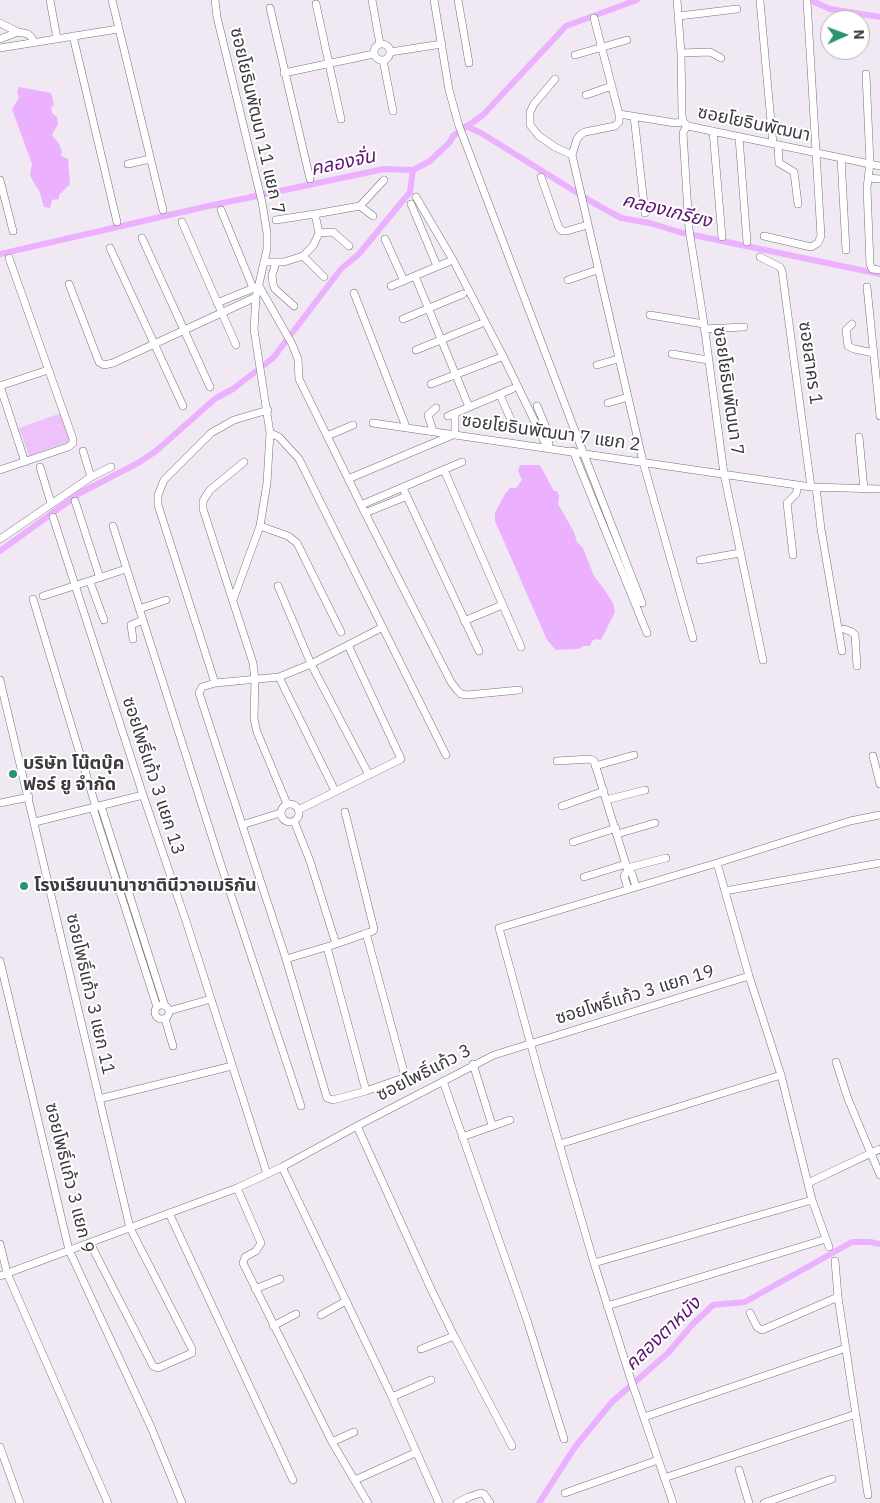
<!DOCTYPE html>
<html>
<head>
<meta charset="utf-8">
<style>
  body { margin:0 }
  #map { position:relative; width:880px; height:1503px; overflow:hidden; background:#f0e8f3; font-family:"IBM Plex Sans",sans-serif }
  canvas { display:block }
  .north { position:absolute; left:820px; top:10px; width:50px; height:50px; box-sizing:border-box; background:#fff; border:1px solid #b1b0b2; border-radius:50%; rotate:88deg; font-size:14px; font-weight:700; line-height:20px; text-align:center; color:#3d3a3e }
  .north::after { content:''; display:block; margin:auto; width:18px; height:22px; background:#289473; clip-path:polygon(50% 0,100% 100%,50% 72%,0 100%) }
</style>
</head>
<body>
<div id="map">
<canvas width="880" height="1503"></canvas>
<div class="north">N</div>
</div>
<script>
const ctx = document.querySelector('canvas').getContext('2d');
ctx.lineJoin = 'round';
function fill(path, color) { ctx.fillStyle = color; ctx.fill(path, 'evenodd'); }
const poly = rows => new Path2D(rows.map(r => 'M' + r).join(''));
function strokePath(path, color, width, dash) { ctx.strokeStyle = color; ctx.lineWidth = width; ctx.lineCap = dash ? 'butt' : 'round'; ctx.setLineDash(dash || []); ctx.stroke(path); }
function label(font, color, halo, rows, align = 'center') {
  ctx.font = font + ' "IBM Plex Sans","Noto Sans Thai",sans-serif'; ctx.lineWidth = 4; ctx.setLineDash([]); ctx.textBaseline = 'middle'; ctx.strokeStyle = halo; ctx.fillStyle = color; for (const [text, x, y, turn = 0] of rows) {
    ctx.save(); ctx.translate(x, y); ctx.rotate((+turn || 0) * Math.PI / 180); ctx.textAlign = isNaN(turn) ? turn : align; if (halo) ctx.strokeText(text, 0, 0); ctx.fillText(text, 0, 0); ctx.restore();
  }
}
const green = poly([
  [61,413,71,441,29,456,19,428]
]);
const water = poly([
  [19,87,51,93,54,105,51,107,52,113,57,117,58,124,52,135,59,144,62,152,61,156,68,159,70,184,59,195,59,199,52,200,50,208,44,207,39,190,35,185,30,175,32,164,12,109,19,98,17,91],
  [520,465,540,465,554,491,557,491,559,496,558,504,574,532,577,542,583,548,594,576,604,589,613,603,615,612,601,640,596,639,592,641,590,646,584,646,578,649,556,650,547,640,495,521,495,513,505,494,510,488,516,488,522,480,518,471]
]);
const canal = poly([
  [810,0,830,9,880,17],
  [466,126,481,133,592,202,621,218,650,223,679,232,880,274],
  [0,254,204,207,384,169,413,170,430,161,450,142,453,136,483,115,566,26,637,0],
  [0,551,80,493,138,463,156,451,216,398,233,389,273,358,341,269,359,254,410,192,413,170],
  [539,1503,575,1447,612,1402,668,1353,691,1326,713,1305,745,1302,852,1242,870,1242,880,1244]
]);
const minor = poly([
  [50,0,57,39],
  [112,0,163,210],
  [215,0,217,17,262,202,267,233,267,249,256,297,254,329,270,433,267,483,260,526,233,600],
  [372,0,380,44],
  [434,0,449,90,459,126,583,452,642,603],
  [458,0,469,63],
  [677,0,681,53,682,115,683,122,688,126,880,166],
  [760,1,773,144],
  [316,4,341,119],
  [270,8,310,179],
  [679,16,737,9],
  [594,18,619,114,619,122,615,126,585,132,581,134,577,139,572,155,643,462,693,638],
  [0,23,18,32,28,34,32,38,34,43],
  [73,36,117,222],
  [0,39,18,32],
  '374 52a8 8 0 1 1 16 0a8 8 0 1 1-16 0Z',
  [0,48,118,29],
  [390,52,442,44],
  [681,53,710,52,721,58],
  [575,55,627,40],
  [383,60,393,111],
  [284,73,374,54],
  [866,74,870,163,867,188,870,264,872,269,880,270],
  [555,79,534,104,530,112,530,125,539,136,555,147,572,155],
  [586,95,612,86],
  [619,114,675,123,683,122],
  [634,116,645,213],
  [687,125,683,133,689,229,704,324,724,474,763,660],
  [713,131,722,237],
  [739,137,747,242],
  [778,145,779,163,794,172,798,204],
  [841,158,846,250],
  [128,164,150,159],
  [541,177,559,228,562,231,567,231,587,225],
  [869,178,880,179],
  [0,180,13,231],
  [416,197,453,260,503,356,547,447],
  [411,204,437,266],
  [360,206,384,180],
  [221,210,253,288],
  [276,220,315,214],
  [182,222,236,345],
  [319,233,315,214,360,206,373,216],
  [764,236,811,247,818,243,821,236,807,1],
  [142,238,210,387],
  [385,239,404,281],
  [110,248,183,406],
  [303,256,324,277],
  [760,257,780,267,782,271,811,487],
  [265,262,284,262,303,256,313,246,319,233,333,232,349,246],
  [276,263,272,275,273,284,275,289,294,306],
  [415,276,469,407],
  [568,280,597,270],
  [69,284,99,362,104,365,113,363,256,297],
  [391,286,448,262],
  [867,287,880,416],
  [354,293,406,427],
  [217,303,259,286,292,344,298,359,299,379,365,513,451,682,457,690,461,694,467,695,519,690],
  [650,315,704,324],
  [403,319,463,294],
  [852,324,846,330,848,346,854,349,874,353],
  [704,329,744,327],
  [416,350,480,324],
  [672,354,708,360],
  [597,365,618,359],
  [431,384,499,358],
  [0,386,25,462],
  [0,386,48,370],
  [500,395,515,429],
  [608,403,628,397],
  [537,406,547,430,549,447],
  [448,416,512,389],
  [373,423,811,487,880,489],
  [433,431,428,415,436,408],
  [270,433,279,437,299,459,446,755],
  [327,436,353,425],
  [859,437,864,489],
  [83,451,91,477],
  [573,451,647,633],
  [244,462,210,490,203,501,203,509,253,663,255,680,254,719,257,732,287,804],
  [40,467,51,503],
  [0,470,68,447,73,443,73,439,9,258],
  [444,470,521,647],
  [348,479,455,434,455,413],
  [816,487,821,529,842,651],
  [403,488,479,651],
  [75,501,100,578],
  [361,505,462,462],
  [365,513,407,496],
  [53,517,143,795,186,921,267,1174],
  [113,526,221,865,301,1106],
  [260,526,288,536,297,543,341,632],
  [0,539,91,477,111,467],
  [793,555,787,503,796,494,798,485],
  [700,560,740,553],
  [90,582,104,620],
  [278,586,311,664,369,775],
  [43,596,126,569],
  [33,599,96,807],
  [139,609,166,600],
  [464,621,502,605],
  [844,629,852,632,855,635,857,666],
  [133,639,131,625,143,620],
  [279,677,335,791],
  [0,680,130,1228,192,1349,192,1353,158,1368,153,1366,90,1243],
  [215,683,158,505,158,495,164,480,211,433,234,420,268,410],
  [873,756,880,784],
  [557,761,590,759,594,761,627,868,632,874,636,887],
  [595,766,634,755],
  [606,800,645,790],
  [0,803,29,797],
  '281 813a9 9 0 1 1 18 0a9 9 0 1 1-18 0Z',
  [101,806,165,1006],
  [562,806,604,791],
  [93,808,157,1007],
  [298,810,401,759,348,645],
  [294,821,310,861,336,944],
  [35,822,143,795],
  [242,825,280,813],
  [617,834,655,823],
  [573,842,616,828],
  [717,863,749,976,781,1075,812,1200,829,1247],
  [627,868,666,858],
  [628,870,624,876,628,889],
  [584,877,626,864],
  [725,891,880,863],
  [366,933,405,1076,403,1078,366,1091,333,1100,327,1098,286,959,199,693,202,687,215,683,279,677,311,664,381,628],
  [327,947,366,1091],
  [286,959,336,944,373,931,374,929,345,812],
  [0,961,69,1250,151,1427,182,1503],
  '155 1012a7 7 0 1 1 14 0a7 7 0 1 1-14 0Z',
  [169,1011,211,999],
  [165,1019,173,1046],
  [836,1062,848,1099,880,1175],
  [473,1064,492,1125],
  [443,1081,527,1320,564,1439],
  [99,1099,232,1066],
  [357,1126,431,1289,454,1336,512,1446],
  [462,1137,510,1120],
  [560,1144,781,1075],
  [282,1167,392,1397,439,1503],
  [808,1183,880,1149],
  [237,1188,261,1243,256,1251,245,1257,243,1263,332,1442,368,1503],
  [169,1213,293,1480],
  [0,1244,7,1273,108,1503],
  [835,1261,838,1297,868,1495],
  [594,1263,812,1200],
  [0,1276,237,1188,282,1167,357,1126,494,1055,749,976],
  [255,1289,280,1279],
  [607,1306,826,1239],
  [750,1313,757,1327,762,1330,838,1297],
  [321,1315,346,1301],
  [273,1326,296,1314],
  [421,1349,454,1336],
  [392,1397,431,1380],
  [644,1417,846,1348],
  [332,1442,354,1432],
  [0,1447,20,1503],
  [739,1470,749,1503],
  [664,1478,856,1414],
  [355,1480,415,1453],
  [565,1493,658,1460],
  [457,1503,469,1497,481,1493,484,1494,490,1503],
  [673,1503,631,1380,594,1263,538,1071,499,928,717,863,850,821,880,815],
  [764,1503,832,1479]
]);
const markers = [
  [13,774,5,"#289473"],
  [24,886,5,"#289473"]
];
const streetNames = [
  ["ซอยโยธินพัฒนา 11 แยก 7",257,121,77],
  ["ซอยโยธินพัฒนา",754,124,12],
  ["ซอยสาคร 1",810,363,82],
  ["ซอยโยธินพัฒนา 7",728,391,82],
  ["ซอยโยธินพัฒนา 7 แยก 2",551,433,8],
  ["ซอยโพธิ์แก้ว 3 แยก 13",153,776,72],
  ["ซอยโพธิ์แก้ว 3 แยก 11",90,994,77],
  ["ซอยโพธิ์แก้ว 3 แยก 19",635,995,-17],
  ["ซอยโพธิ์แก้ว 3",424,1073,-27],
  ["ซอยโพธิ์แก้ว 3 แยก 9",69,1178,76]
];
const poiNames = [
  ["บริษัท โน๊ตบุ๊ค",23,764],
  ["ฟอร์ ยู จำกัด",23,785],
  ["โรงเรียนนานาชาตินีวาอเมริกัน",34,886]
];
const waterNames = [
  ["คลองจั่น",343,163,-12],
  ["คลองเกรียง",667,211,14],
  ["คลองตาหนัง",663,1334,-44]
];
fill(green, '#edc2fa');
fill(water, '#ecb1fe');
strokePath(canal, '#ecb1fe', 6);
strokePath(minor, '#78707a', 8);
strokePath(minor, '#fff', 7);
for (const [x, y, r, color] of markers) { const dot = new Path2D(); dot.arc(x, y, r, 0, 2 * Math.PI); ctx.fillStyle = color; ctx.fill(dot); strokePath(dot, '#fff', 2); }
label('18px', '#3d3a3e', '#fff', streetNames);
label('bold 18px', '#3d3a3e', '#fff', poiNames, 'left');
label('italic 19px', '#5e1771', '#fff', waterNames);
</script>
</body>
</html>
